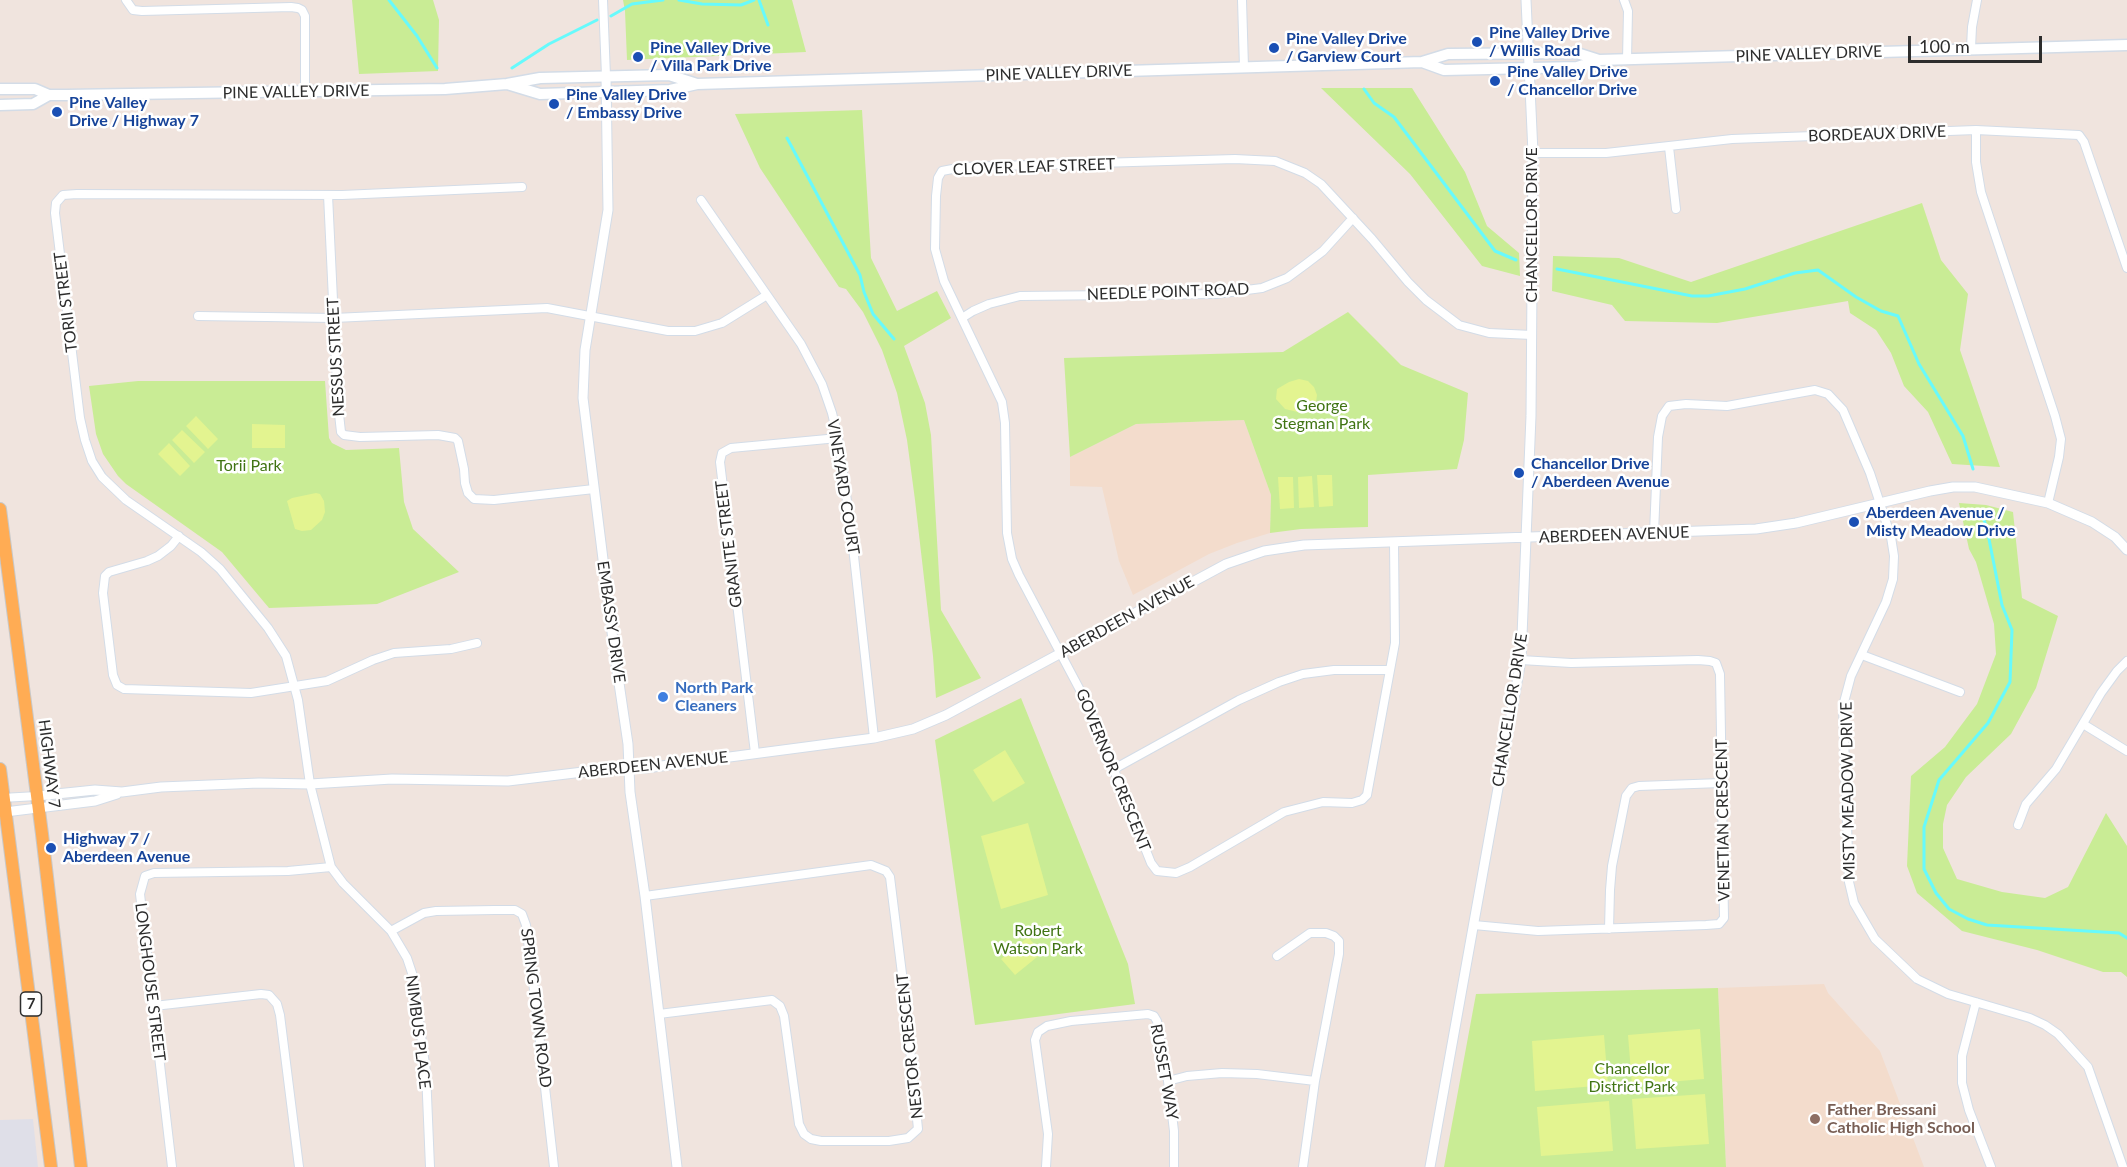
<!DOCTYPE html>
<html>
<head>
<meta charset="utf-8">
<style>
  body { margin:0 }
  #map { position:relative; width:2127px; height:1167px; overflow:hidden; background:#f0e4de; font-family:Lato,sans-serif }
  canvas { display:block }
  .scale { position:absolute; left:1908px; top:36px; width:134px; height:27px; box-sizing:border-box; border:3px solid #2d2d2d; border-top:0; padding-left:8px; font-size:18px; line-height:21px; white-space:nowrap; color:#2d2d2d; -webkit-text-stroke:4px #fff; paint-order:stroke }
</style>
</head>
<body>
<div id="map">
<canvas width="2127" height="1167"></canvas>
<div class="scale">100 m</div>
</div>
<script>
const ctx = document.querySelector('canvas').getContext('2d');
ctx.lineJoin = 'round';
function fill(path, color) { ctx.fillStyle = color; ctx.fill(path, 'evenodd'); }
const poly = rows => new Path2D(rows.map(r => 'M' + r).join(''));
function strokePath(path, color, width, dash) { ctx.strokeStyle = color; ctx.lineWidth = width; ctx.lineCap = dash ? 'butt' : 'round'; ctx.setLineDash(dash || []); ctx.stroke(path); }
function label(font, color, halo, rows, align = 'center') {
  ctx.font = font + ' Lato,sans-serif'; ctx.lineWidth = 5; ctx.setLineDash([]); ctx.textBaseline = 'middle'; ctx.strokeStyle = halo; ctx.fillStyle = color; for (const [text, x, y, turn = 0] of rows) {
    ctx.save(); ctx.translate(x, y); ctx.rotate((+turn || 0) * Math.PI / 180); ctx.textAlign = isNaN(turn) ? turn : align; if (halo) ctx.strokeText(text, 0, 0); ctx.fillText(text, 0, 0); ctx.restore();
  }
}
const industrial = poly([
  [33,1119,38,1167,0,1167,0,1120]
]);
const education = poly([
  [1244,420,1271,495,1270,533,1237,543,1209,554,1133,595,1119,561,1102,487,1070,486,1070,457,1136,424],
  [1824,984,1828,993,1880,1051,1924,1167,1726,1167,1718,988]
]);
const green = poly([
  [352,0,433,0,439,20,438,71,359,74],
  [623,0,792,0,806,52,627,60,625,11],
  [1321,88,1412,88,1465,172,1487,226,1519,253,1520,276,1482,266,1410,174],
  [862,110,871,258,897,311,937,291,951,318,904,346,925,403,931,435,941,610,981,678,936,698,933,656,915,500,907,440,897,393,882,350,863,312,846,289,839,287,760,168,735,114],
  [1922,203,1941,260,1968,294,1960,350,2000,467,1952,464,1928,412,1904,386,1891,353,1876,330,1850,313,1848,301,1717,323,1625,321,1612,305,1552,291,1553,256,1619,258,1691,282],
  [1348,312,1401,365,1468,393,1464,440,1457,469,1368,475,1368,527,1301,529,1270,533,1271,495,1244,420,1136,424,1070,457,1064,358,1283,352],
  [138,381,325,381,329,438,332,443,346,450,399,448,404,502,413,529,459,572,377,604,269,608,222,552,126,484,118,476,103,454,96,434,89,386],
  [1959,503,1986,505,2013,512,2022,598,2058,616,2036,688,2011,734,1966,777,1947,805,1943,824,1943,848,1957,879,2002,892,2045,898,2068,887,2106,813,2127,846,2127,977,2121,972,2103,972,2037,950,1962,931,1917,893,1907,866,1911,776,1945,747,1977,704,1996,654,1994,624,1976,562,1969,549],
  [1021,698,1128,964,1135,1004,975,1025,935,740],
  [1718,988,1726,1167,1444,1167,1476,994]
]);
const pitch = poly([
  [1299,379,1308,381,1314,387,1317,395,1316,402,1310,409,1302,413,1285,409,1276,399,1277,389,1289,382],
  [196,416,218,439,208,449,186,426],
  [252,424,285,425,285,448,252,448],
  [182,430,205,452,194,463,172,440],
  [169,443,190,466,180,476,158,454],
  [1317,475,1332,475,1333,506,1319,507],
  [1312,476,1314,507,1299,508,1298,477],
  [1278,477,1293,477,1294,508,1280,509],
  [316,493,320,494,324,501,325,512,322,520,311,530,302,531,295,529,287,501,292,498],
  [1005,750,1025,783,993,802,973,770],
  [1028,823,1048,895,1001,909,981,836],
  [1028,937,1042,953,1015,975,1001,959],
  [1700,1029,1704,1079,1632,1085,1628,1035],
  [1604,1035,1608,1085,1535,1091,1532,1041],
  [1705,1094,1709,1144,1636,1149,1632,1099],
  [1609,1101,1613,1151,1541,1156,1537,1107]
]);
const stream = poly([
  [389,0,417,36,437,68],
  [679,0,702,4,741,5,754,0],
  [759,0,768,25],
  [611,16,632,4,663,0],
  [512,68,549,44,597,20],
  [1364,89,1374,103,1394,117,1495,251,1516,260],
  [787,138,860,275,864,292,873,314,894,339],
  [1557,269,1692,296,1708,296,1745,289,1795,273,1818,270,1856,297,1881,311,1898,316,1919,364,1963,436,1973,469],
  [1981,511,1987,529,2002,605,2012,630,2010,682,1988,723,1939,780,1924,827,1924,869,1936,893,1949,909,1968,919,1987,925,2119,933,2127,938]
]);
const minor = poly([
  [126,0,133,10,142,11,291,7,298,8,302,10,305,16,305,92],
  [603,0,606,76],
  [1242,0,1244,67],
  [1624,0,1628,11,1627,60],
  [1971,48,1972,27,1977,0],
  [1976,130,1976,162,1981,192,2055,416,2061,439,2059,457,2048,503],
  [1669,147,1676,209],
  [1533,153,1606,153,1732,139,1976,130,2079,135,2084,142,2127,268],
  [328,195,338,405,341,432,344,435,360,437,438,435,455,438,458,441,464,469,465,483,468,493,474,499,494,500,594,489],
  [701,200,801,344,822,384,832,413,838,438,851,529,874,738],
  [198,316,334,318,547,308,668,331,695,331,722,323,767,295],
  [962,318,973,311,989,304,1020,296,1216,294,1262,288,1287,278,1306,264,1323,251,1353,218],
  [1654,533,1658,437,1662,416,1669,406,1686,404,1727,406,1815,390,1828,394,1843,410,1870,473,1891,537,1894,556,1893,579,1886,602,1851,676,1843,706,1849,882,1854,903,1875,939,1917,979,1948,994,2030,1018,2045,1025,2058,1034,2088,1067,2123,1167],
  [179,536,171,546,158,556,147,561,109,572,105,576,103,593,113,675,117,685,124,689,251,693,327,681,373,660,394,653,451,649,477,643],
  [1394,542,1395,643,1367,795,1362,800,1352,803,1323,802,1284,812,1190,867,1176,873,1157,871,1151,863,1089,707,1019,575,1012,559,1007,533,1005,423,1002,402,944,281,935,249,936,196,938,178,942,171,963,167,1235,159,1275,161,1305,173,1321,184,1372,239,1408,282,1426,300,1459,325,1489,333,1532,335],
  [1862,655,1960,692],
  [2083,724,2127,751],
  [755,753,720,462,722,453,731,448,838,438],
  [1114,769,1239,700,1279,682,1303,674,1334,670,1390,670],
  [2,798,37,796],
  [2018,825,2026,804,2056,769,2101,693,2117,671,2127,661],
  [645,896,871,865,886,871,890,877,905,998,918,1129,908,1138,889,1141,821,1141,811,1139,804,1134,799,1124,784,1016,780,1006,772,1000,659,1014],
  [1474,925,1538,931,1706,925,1719,924,1724,918,1720,674,1716,663,1710,661,1698,660,1571,663,1521,660],
  [1609,929,1610,890,1612,866,1626,796,1632,788,1639,786,1721,783],
  [391,931,424,913,436,911,495,910,515,910,522,914,526,925,533,981,554,1167],
  [1277,956,1310,933,1326,933,1334,936,1339,941,1339,954,1315,1081,1303,1167],
  [1976,1002,1962,1056,1962,1083,1969,1110,1991,1167],
  [154,1006,261,994,269,995,277,1004,280,1015,299,1167],
  [1168,1081,1187,1076,1222,1073,1257,1074,1315,1081],
  [172,1167,140,894,145,876,154,873,288,871,331,867],
  [430,1167,426,1072,413,976,407,958,391,931,343,883,331,867,310,784,298,700,286,656,268,628,220,569,201,552,126,500,102,477,92,461,85,440,80,418,55,213,56,203,63,195,77,194,342,195,522,187],
  [1046,1167,1048,1134,1035,1040,1038,1032,1047,1026,1071,1021,1148,1014,1154,1016,1157,1021,1168,1081,1174,1131,1174,1167]
]);
const tertiary = poly([
  [606,76,608,210,585,350,583,398,615,656,628,744,630,792,645,896,677,1167],
  [37,796,95,790,122,792,161,787,259,783,310,784,392,779,508,781,608,769,646,768,874,738,913,729,946,715,1226,564,1264,551,1304,545,1756,529,1796,523,1930,491,1953,487,1975,487,2048,503,2092,522,2115,537,2127,550],
  [5,812,95,801,117,794],
  [1430,1167,1521,660,1531,416,1533,153,1526,0]
]);
const secondary = poly([
  [1422,62,1444,70,1577,67,1599,60,2127,45],
  [507,84,540,94,670,90,697,84,1422,62,1448,54,1577,53,1599,60],
  [0,89,35,89,49,95,67,95,445,89,507,84,540,78,669,75,697,84],
  [0,105,33,104,49,95]
]);
const primary = poly([
  [0,509,42,834,81,1167],
  [0,769,51,1167]
]);
const markers = [
  [1477,42,6,"#1a4fb4"],
  [1274,48,6,"#1a4fb4"],
  [638,57,6,"#1a4fb4"],
  [1495,81,6,"#1a4fb4"],
  [554,104,6,"#1a4fb4"],
  [57,112,6,"#1a4fb4"],
  [1519,473,6,"#1a4fb4"],
  [1854,522,6,"#1a4fb4"],
  [663,697,6,"#3f7fe0"],
  [51,848,6,"#1a4fb4"],
  [1815,1119,6,"#8d6e63"]
];
const shields = [
  [31,1004,21]
];
const shieldNames = [
  ["7",31,1004]
];
const transitNames = [
  ["Pine Valley Drive",1489,33],
  ["/ Willis Road",1489,51],
  ["Pine Valley Drive",1286,39],
  ["/ Garview Court",1286,57],
  ["Pine Valley Drive",650,48],
  ["/ Villa Park Drive",650,66],
  ["Pine Valley Drive",1507,72],
  ["/ Chancellor Drive",1507,90],
  ["Pine Valley Drive",566,95],
  ["/ Embassy Drive",566,113],
  ["Pine Valley",69,103],
  ["Drive / Highway 7",69,121],
  ["Chancellor Drive",1531,464],
  ["/ Aberdeen Avenue",1531,482],
  ["Aberdeen Avenue /",1866,513],
  ["Misty Meadow Drive",1866,531],
  ["Highway 7 /",63,839],
  ["Aberdeen Avenue",63,857]
];
const streetNames = [
  ["PINE VALLEY DRIVE",1809,54,-2],
  ["PINE VALLEY DRIVE",1059,73,-2],
  ["PINE VALLEY DRIVE",296,92,-1],
  ["BORDEAUX DRIVE",1877,134,-2],
  ["CLOVER LEAF STREET",1034,167,-2],
  ["CHANCELLOR DRIVE",1532,225,-90],
  ["NEEDLE POINT ROAD",1168,292,-2],
  ["TORII STREET",66,302,-97],
  ["NESSUS STREET",336,357,-93],
  ["VINEYARD COURT",843,487,81],
  ["ABERDEEN AVENUE",1614,535,-2],
  ["GRANITE STREET",729,544,-97],
  ["ABERDEEN AVENUE",1127,617,-29],
  ["EMBASSY DRIVE",611,622,82],
  ["CHANCELLOR DRIVE",1510,710,-81],
  ["HIGHWAY 7",49,764,83],
  ["ABERDEEN AVENUE",653,765,-6],
  ["GOVERNOR CRESCENT",1113,770,68],
  ["MISTY MEADOW DRIVE",1848,791,-91],
  ["VENETIAN CRESCENT",1723,820,-91],
  ["LONGHOUSE STREET",150,982,83],
  ["SPRING TOWN ROAD",536,1008,83],
  ["NIMBUS PLACE",418,1032,83],
  ["NESTOR CRESCENT",910,1046,-96],
  ["RUSSET WAY",1164,1072,80]
];
const parkNames = [
  ["George",1322,406],
  ["Stegman Park",1322,424],
  ["Torii Park",249,466],
  ["Robert",1038,931],
  ["Watson Park",1038,949],
  ["Chancellor",1632,1069],
  ["District Park",1632,1087]
];
const shopNames = [
  ["North Park",675,688],
  ["Cleaners",675,706]
];
const educationNames = [
  ["Father Bressani",1827,1110],
  ["Catholic High School",1827,1128]
];
fill(industrial, '#dfdfe8');
fill(education, '#f3dccc');
fill(green, '#c9ec95');
fill(pitch, '#e3f490');
strokePath(stream, '#67fafc', 3);
strokePath(minor, '#d3dce7', 10);
strokePath(tertiary, '#d3dce7', 11);
strokePath(secondary, '#d3dce7', 13);
strokePath(primary, '#c8c8c8', 14);
strokePath(minor, '#fff', 8);
strokePath(tertiary, '#fff', 9);
strokePath(secondary, '#fff', 10);
strokePath(primary, '#ffac54', 12);
for (const [x, y, r, color] of markers) { const dot = new Path2D(); dot.arc(x, y, r, 0, 2 * Math.PI); ctx.fillStyle = color; ctx.fill(dot); strokePath(dot, '#fff', 2); }
for (const [x, y, w] of shields) { const box = new Path2D(); box.roundRect(x - w / 2, y - 12, w, 24, 4.5); ctx.fillStyle = '#fff'; ctx.fill(box); strokePath(box, '#2d2d2d', 1.5); }
label('bold 15px', '#2d2d2d', null, shieldNames);
label('bold 16px', '#164399', '#fff', transitNames, 'left');
label('16px', '#2d2d2d', '#fff', streetNames);
label('16px', '#407413', '#fff', parkNames);
label('bold 16px', '#366cbe', '#fff', shopNames, 'left');
label('bold 16px', '#785e54', '#fff', educationNames, 'left');
</script>
</body>
</html>
